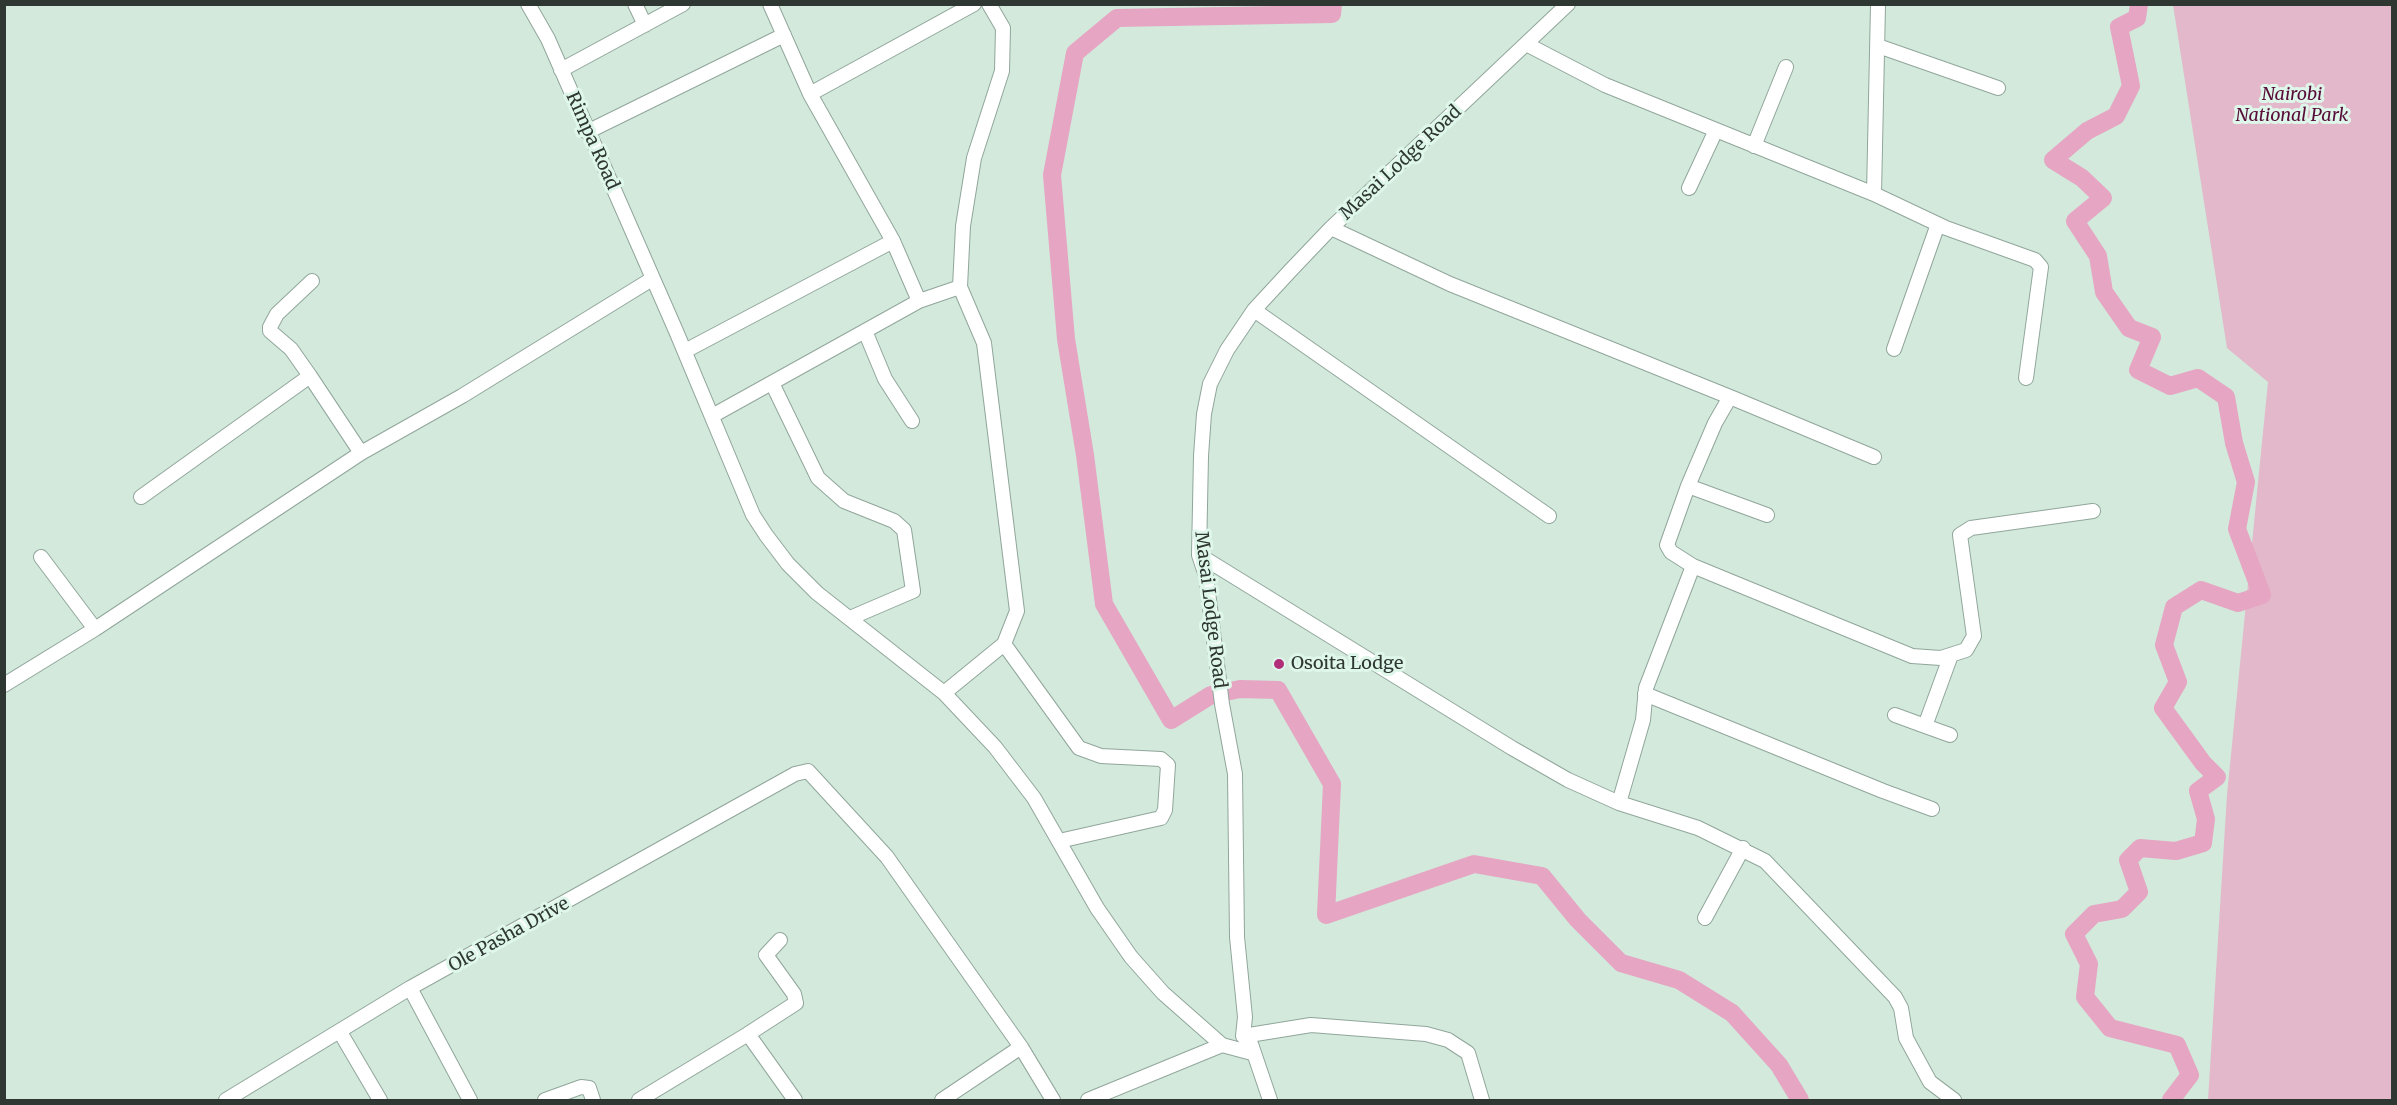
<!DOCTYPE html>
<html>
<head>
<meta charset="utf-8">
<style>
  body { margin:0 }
  #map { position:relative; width:2397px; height:1105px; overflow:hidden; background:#d2e9dc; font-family:Merriweather,serif }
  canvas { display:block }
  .frame { position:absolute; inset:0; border:6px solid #2e3732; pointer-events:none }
</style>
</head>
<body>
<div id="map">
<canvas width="2397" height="1105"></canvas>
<div class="frame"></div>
</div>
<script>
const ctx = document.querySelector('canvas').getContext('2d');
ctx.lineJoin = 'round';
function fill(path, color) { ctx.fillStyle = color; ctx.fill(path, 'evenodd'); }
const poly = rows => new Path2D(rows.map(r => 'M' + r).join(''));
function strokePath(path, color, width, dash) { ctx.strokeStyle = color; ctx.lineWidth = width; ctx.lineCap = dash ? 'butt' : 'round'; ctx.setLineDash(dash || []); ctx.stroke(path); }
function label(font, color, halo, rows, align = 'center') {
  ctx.font = font + ' Merriweather,serif'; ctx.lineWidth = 6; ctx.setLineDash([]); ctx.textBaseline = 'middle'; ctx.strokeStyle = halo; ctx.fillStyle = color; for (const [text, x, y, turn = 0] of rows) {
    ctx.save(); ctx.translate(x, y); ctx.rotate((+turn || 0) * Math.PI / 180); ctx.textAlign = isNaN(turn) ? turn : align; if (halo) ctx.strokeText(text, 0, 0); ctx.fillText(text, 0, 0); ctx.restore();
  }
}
const green = poly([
  [2173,5,2392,5,2392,1100,2208,1100,2227,795,2268,382,2227,348]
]);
const river = poly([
  [1333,4,1332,14,1117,18,1075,53,1052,175,1066,339,1085,455,1104,604,1171,720,1211,695,1240,689,1278,690,1332,784,1326,915,1474,864,1542,876,1578,920,1621,963,1679,980,1732,1013,1779,1065,1800,1100],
  [2139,4,2137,18,2119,27,2131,86,2116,116,2087,131,2053,160,2082,178,2103,198,2075,221,2098,256,2104,292,2129,328,2152,337,2138,370,2170,386,2198,378,2226,397,2234,443,2246,482,2237,529,2262,595,2238,603,2201,590,2174,607,2164,645,2178,682,2163,708,2203,763,2217,777,2198,791,2206,819,2203,843,2176,851,2140,848,2128,860,2139,892,2122,909,2094,914,2074,934,2089,964,2085,997,2110,1028,2177,1045,2190,1075,2171,1100]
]);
const minor = poly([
  [528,4,548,39,676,331,753,515,766,535,788,564,817,593,944,693,995,747,1034,798,1097,908,1131,957,1163,993,1222,1045,1252,1053],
  [635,4,645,25],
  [1528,45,1605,85,1874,194,1946,228,2035,260,2041,267,2026,378],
  [1878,46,1998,88],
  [561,70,683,4],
  [810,94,974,4],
  [587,132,784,35],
  [1754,146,1786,67],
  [1689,188,1716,130],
  [1874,194,1878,5],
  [1331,228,1450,284,1730,397,1715,423,1688,486,1667,545,1671,552,1693,566,1912,656,1941,658,1966,650,1974,636,1960,535,1971,528,2093,511],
  [919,301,960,287],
  [1254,310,1549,516],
  [865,331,885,379,912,421],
  [1894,349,1938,224],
  [685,351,893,241],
  [310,376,291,349,270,331,270,327,277,314,312,281],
  [772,383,818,478,844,501,894,521,904,530,913,591,850,618],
  [1730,397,1874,457],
  [712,416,919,301,893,241,810,94,770,4],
  [1688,486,1767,515],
  [141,497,310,376,361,453],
  [1199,555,1512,748,1568,780,1619,803,1698,828,1765,861,1895,997,1901,1008,1906,1038,1930,1082,1954,1100],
  [41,557,95,629],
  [1004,644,1079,748,1101,756,1161,759,1168,765,1165,810,1161,818,1059,841],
  [4,685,95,629,361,453,462,396,652,279],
  [944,693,1004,644,1017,611,984,343,960,287,963,226,974,158,1002,71,1003,28,989,4],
  [1645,694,1883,791,1932,809],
  [1895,715,1925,726],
  [1950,735,1925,726,1951,655],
  [1619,803,1643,720,1646,688,1693,566],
  [1705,918,1743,848],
  [410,988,470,1100],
  [340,1032,380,1100],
  [748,1034,796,1003,794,994,766,955,780,940],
  [1243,1036,1311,1025,1426,1034,1448,1040,1468,1053,1482,1100],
  [226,1100,410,988,795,774,808,771,887,857,1021,1047,1053,1100],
  [545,1100,581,1087,589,1088,593,1100],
  [639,1100,748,1034,795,1100],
  [942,1100,1021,1047],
  [1088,1100,1222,1045],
  [1270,1100,1251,1044,1243,1036,1245,1017,1237,937,1235,774,1222,704,1206,576,1199,555,1201,456,1204,414,1210,384,1227,350,1254,310,1290,271,1331,228,1568,4]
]);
const markers = [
  [1279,664,6,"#b12f79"]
];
const parkNames = [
  ["Nairobi",2292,95],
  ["National Park",2292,116]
];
const streetNames = [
  ["Rimpa Road",592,141,66],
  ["Masai Lodge Road",1401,163,-43],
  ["Masai Lodge Road",1210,610,83],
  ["Ole Pasha Drive",509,935,-29]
];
const poiNames = [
  ["Osoita Lodge",1291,664]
];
fill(green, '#e2b8ca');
strokePath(river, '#e6a5c2', 18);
strokePath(minor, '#91a69b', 16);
strokePath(minor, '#fff', 14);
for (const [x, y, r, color] of markers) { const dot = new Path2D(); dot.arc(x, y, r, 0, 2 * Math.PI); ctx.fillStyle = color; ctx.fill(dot); strokePath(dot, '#dff6ea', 2); }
label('italic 18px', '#580c38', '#dff6ea', parkNames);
label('18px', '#2e3732', '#dff6ea', streetNames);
label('18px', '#2e3732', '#dff6ea', poiNames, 'left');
</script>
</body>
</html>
